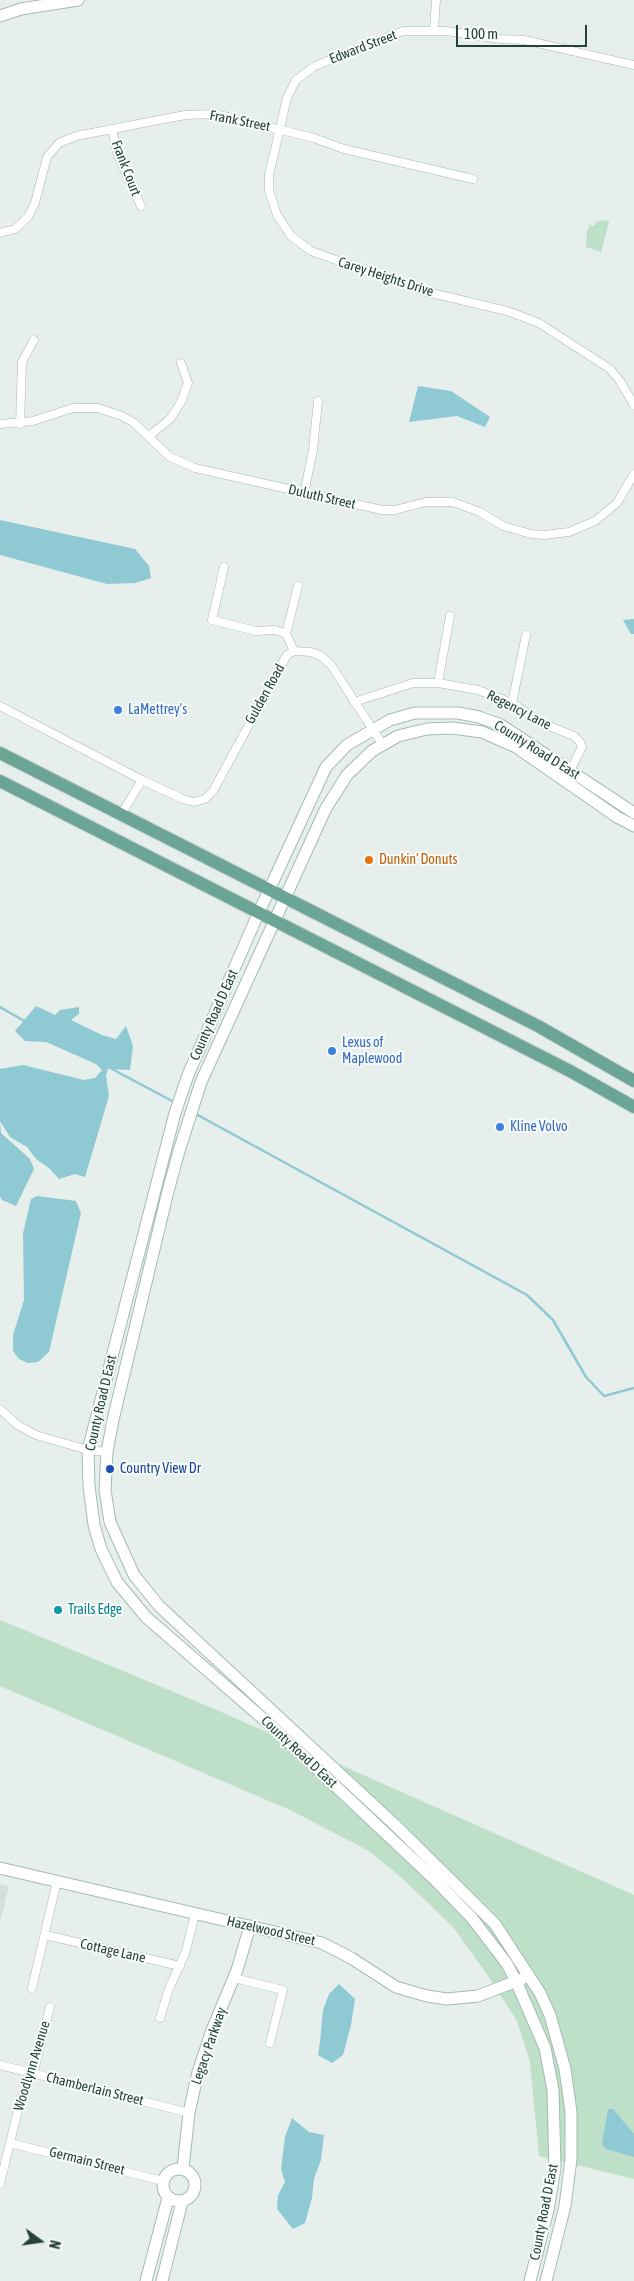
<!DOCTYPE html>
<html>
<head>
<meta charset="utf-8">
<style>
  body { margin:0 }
  #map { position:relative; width:634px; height:2281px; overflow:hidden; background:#e6efeb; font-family:"Asap Condensed",sans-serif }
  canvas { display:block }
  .north { position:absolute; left:15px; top:2216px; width:50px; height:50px; -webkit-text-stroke:4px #f7fbf9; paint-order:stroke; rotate:104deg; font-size:14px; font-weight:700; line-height:20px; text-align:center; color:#24423a }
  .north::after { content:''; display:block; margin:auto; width:18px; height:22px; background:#24423a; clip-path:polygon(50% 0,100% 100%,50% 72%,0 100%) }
  .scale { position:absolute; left:456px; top:25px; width:131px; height:22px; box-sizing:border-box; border:2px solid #24423a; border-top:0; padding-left:6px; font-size:15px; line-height:18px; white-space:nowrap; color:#24423a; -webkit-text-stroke:4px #f7fbf9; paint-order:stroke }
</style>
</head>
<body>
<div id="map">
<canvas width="634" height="2281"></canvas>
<div class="north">N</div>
<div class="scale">100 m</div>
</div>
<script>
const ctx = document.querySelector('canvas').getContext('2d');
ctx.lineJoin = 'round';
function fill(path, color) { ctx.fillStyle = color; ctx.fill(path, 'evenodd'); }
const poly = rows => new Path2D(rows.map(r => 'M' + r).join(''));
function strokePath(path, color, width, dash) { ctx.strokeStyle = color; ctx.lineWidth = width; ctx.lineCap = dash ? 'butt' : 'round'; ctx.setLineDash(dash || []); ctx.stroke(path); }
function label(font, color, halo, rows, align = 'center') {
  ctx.font = font + ' "Asap Condensed",sans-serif'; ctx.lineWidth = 4; ctx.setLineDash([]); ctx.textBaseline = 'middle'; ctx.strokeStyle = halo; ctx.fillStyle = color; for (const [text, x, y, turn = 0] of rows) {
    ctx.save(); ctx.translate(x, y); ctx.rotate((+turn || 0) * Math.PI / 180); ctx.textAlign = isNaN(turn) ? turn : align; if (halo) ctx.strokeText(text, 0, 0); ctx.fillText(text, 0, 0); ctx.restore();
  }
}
const built = poly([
  [0,1884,9,1886,0,1923]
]);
const green = poly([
  [607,220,609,222,601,252,586,247,587,231,590,225,594,226,597,221],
  [0,1620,210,1707,634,1895,634,2179,539,2156,530,2062,517,2021,486,1973,453,1927,402,1878,369,1851,290,1810,0,1686]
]);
const water = poly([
  [418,386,451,391,490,417,485,427,457,416,409,422],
  [0,520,135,549,149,566,151,578,135,583,107,584,0,555],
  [634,619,634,634,631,634,623,620],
  [36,1006,55,1015,60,1010,79,1007,79,1014,71,1020,102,1035,116,1039,126,1026,133,1046,130,1070,108,1069,106,1076,109,1096,85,1177,75,1174,59,1179,49,1168,36,1159,27,1147,10,1137,0,1121,1,1133,30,1159,34,1169,16,1206,2,1200,0,1196,0,1069,23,1065,84,1080,95,1078,102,1070,96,1064,46,1042,25,1041,15,1031],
  [37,1196,76,1201,81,1213,49,1352,38,1362,28,1363,19,1359,13,1351,13,1335,24,1300,23,1233,31,1199],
  [339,1984,355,1999,351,2025,343,2055,332,2063,318,2055,320,2042,323,2010,329,1994],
  [608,2109,613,2109,634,2134,634,2157,606,2149,602,2144],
  [292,2118,309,2132,324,2135,321,2160,314,2179,312,2198,305,2223,293,2229,277,2209,278,2195,285,2182,281,2169,285,2137]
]);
const stream = poly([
  [0,1007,26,1022],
  [112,1069,176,1103],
  [194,1113,527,1295,553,1320,586,1377,604,1396,634,1388]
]);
const street = poly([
  [434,30,436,0],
  [634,65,524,40,500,39,446,31,403,31,315,66,296,80,287,98,269,175,269,190,277,215,291,236,311,251,423,291,507,311,539,323,610,369,620,381,634,405],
  [112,129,118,156,141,206],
  [0,233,15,229,28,217,35,203,47,157,59,143,76,136,185,115,214,114,228,117,314,138,344,149,473,179],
  [0,424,33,421,73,408,98,408,122,416,133,422,170,457,195,468,382,510,395,510,426,502,453,502,480,512,503,526,531,534,544,535,569,532,595,521,617,503,634,474],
  [20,424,22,362,34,340],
  [149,436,170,419,181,402,188,383,181,363],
  [304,494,313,450,318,401],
  [224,567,212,620,256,631,275,630,286,634,294,651],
  [286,634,298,586],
  [438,683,450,616],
  [354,702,413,683,438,683,478,690,512,703,544,724,574,736,580,742,582,747,568,775],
  [512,703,526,635],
  [0,706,142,780,183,799,194,802,205,799,213,791,287,655,294,651,311,652,321,656,331,665,383,745],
  [121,815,142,780],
  [0,1409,16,1424,36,1435,88,1450,107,1452],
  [45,1935,180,1966],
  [234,1978,283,1990,270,2043],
  [32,1988,57,1881],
  [160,2018,169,1989,186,1951,195,1914],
  [0,2065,189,2113],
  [10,2143,163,2181],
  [0,2184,20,2102,34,2071,50,2007]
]);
const secondary = poly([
  [0,16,21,9,78,0],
  [0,1868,322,1943,351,1958,396,1987,427,1996,447,1999,478,1996,522,1979],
  [183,2168,189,2113,198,2072,212,2030,237,1970,250,1926],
  '163 2185a16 16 0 1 1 32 0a16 16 0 1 1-32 0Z',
  [146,2281,168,2198],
  [162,2281,182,2202],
  [530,2281,548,2210,555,2168,553,2090,545,2048,516,1981,507,1964,472,1918,433,1878,276,1730,146,1617,117,1582,101,1549,94,1525,89,1486,88,1450,175,1113,188,1075,258,914,326,767,347,745,390,720,415,713,458,713,479,717,501,725,634,813],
  [546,2281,565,2206,571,2159,571,2112,565,2069,550,2015,540,1993,495,1924,395,1825,159,1606,134,1575,110,1522,105,1490,107,1452,113,1420,168,1191,179,1151,201,1082,326,808,347,775,372,751,398,736,427,729,452,728,482,732,516,747,617,817,634,826]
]);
const primary = poly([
  [0,753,538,1026,634,1081],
  [0,781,570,1071,634,1107]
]);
const markers = [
  [118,710,5,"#3f7fe0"],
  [369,860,5,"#e8710a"],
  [332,1051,5,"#3f7fe0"],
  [500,1127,5,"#3f7fe0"],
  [110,1469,5,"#1a4fb4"],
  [58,1610,5,"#0f9aa8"]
];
const streetNames = [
  ["Edward Street",363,47,-21],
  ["Frank Street",240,121,11],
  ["Frank Court",126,168,69],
  ["Carey Heights Drive",386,277,18],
  ["Duluth Street",322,497,13],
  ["Gulden Road",265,694,-61],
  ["Regency Lane",519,710,27],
  ["County Road D East",537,750,32],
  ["County Road D East",214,1015,-66],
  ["County Road D East",101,1403,-77],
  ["County Road D East",299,1752,43],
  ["Hazelwood Street",271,1931,13],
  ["Cottage Lane",113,1951,13],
  ["Legacy Parkway",209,2046,-71],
  ["Woodlynn Avenue",32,2066,-73],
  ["Chamberlain Street",95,2089,14],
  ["Germain Street",87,2161,14],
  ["County Road D East",544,2212,-79]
];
const shopNames = [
  ["LaMettrey's",128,710],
  ["Lexus of",342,1043],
  ["Maplewood",342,1059],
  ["Kline Volvo",510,1127]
];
const foodNames = [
  ["Dunkin’ Donuts",379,860]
];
const transitNames = [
  ["Country View Dr",120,1469]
];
const cultureNames = [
  ["Trails Edge",68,1610]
];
fill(built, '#d4dfda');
fill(green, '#bfe0c8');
fill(water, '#8ec9d4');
strokePath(stream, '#8ec9d4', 2.5);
strokePath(street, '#a8b8b2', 9);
strokePath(secondary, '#a4bbb3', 13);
strokePath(primary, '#c2cac8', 14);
strokePath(street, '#fff', 8);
strokePath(secondary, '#fff', 11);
strokePath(primary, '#6aa596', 12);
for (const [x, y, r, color] of markers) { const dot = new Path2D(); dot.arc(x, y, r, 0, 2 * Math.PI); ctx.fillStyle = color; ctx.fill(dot); strokePath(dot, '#f7fbf9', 2); }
label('14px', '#24423a', '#f7fbf9', streetNames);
label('14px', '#366cbe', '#f7fbf9', shopNames, 'left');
label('14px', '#c56008', '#f7fbf9', foodNames, 'left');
label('14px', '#164399', '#f7fbf9', transitNames, 'left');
label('14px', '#0d838f', '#f7fbf9', cultureNames, 'left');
</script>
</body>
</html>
